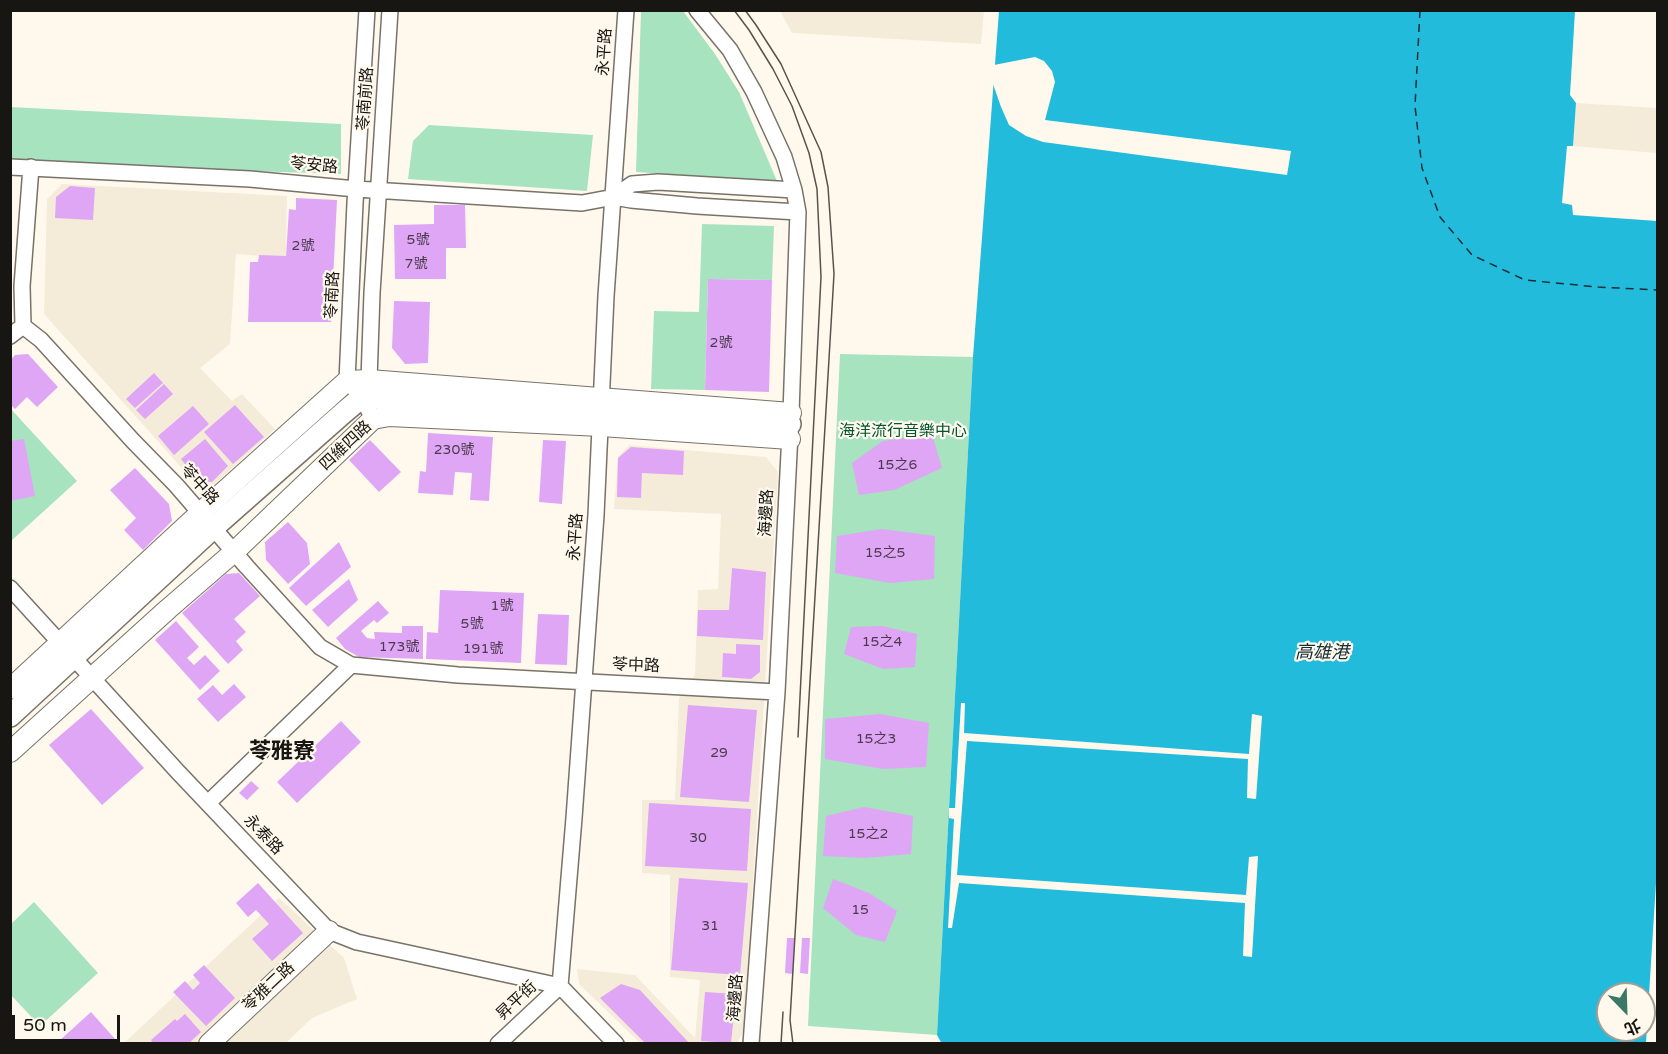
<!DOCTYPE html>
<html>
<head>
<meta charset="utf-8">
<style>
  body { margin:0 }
  #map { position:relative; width:1668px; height:1054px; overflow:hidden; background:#fff9ed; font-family:"Varela Round","Noto Sans TC",sans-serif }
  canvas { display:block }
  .frame { position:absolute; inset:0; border:12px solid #181612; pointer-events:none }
  .north { position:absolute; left:1596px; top:982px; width:60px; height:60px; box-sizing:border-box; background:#fff9ed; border:2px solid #a39e95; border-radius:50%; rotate:157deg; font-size:16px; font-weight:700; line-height:24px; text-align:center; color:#181612 }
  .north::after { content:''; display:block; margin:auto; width:21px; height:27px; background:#3b7966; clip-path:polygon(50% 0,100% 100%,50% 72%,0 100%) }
  .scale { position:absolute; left:12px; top:1015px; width:108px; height:27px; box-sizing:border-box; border:3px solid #181612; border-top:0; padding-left:8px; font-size:18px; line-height:21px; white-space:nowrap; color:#181612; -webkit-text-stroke:4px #fff9ed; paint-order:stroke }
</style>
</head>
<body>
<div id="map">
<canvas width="1668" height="1054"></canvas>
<div class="frame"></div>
<div class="north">北</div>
<div class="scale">50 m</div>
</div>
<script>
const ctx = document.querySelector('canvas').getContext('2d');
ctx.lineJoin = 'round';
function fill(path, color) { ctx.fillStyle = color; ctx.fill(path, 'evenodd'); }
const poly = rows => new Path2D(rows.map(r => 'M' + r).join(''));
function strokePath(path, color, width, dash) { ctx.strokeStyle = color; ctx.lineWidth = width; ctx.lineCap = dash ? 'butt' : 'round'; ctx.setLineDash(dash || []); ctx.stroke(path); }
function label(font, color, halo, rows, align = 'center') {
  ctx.font = font + ' "Varela Round","Noto Sans TC",sans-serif'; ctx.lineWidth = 4.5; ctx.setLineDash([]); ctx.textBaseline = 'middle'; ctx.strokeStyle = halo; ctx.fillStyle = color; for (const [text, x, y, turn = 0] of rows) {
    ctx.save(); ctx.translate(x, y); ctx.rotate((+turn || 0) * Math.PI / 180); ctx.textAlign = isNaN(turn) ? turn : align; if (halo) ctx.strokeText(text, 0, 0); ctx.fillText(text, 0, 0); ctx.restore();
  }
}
const built = poly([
  [780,11,984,11,981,44,792,33],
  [1576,103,1657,108,1657,153,1573,146],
  [62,184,287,196,286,258,236,254,230,344,200,368,232,401,242,394,275,429,214,485,197,485,44,314,47,199],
  [629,445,766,457,778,472,744,1030,737,1043,640,1043,579,984,577,969,635,975,695,1038,700,980,670,977,670,875,642,873,642,800,675,800,679,698,695,675,698,590,718,589,721,514,614,509,618,457],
  [279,898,344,958,357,999,312,1018,286,1043,123,1044]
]);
const green = poly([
  [641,11,683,11,715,54,739,92,777,181,636,172],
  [10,107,341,124,341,174,11,163],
  [429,125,593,135,587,191,408,179,413,141],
  [702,224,774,226,772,280,708,279,705,390,651,389,654,311,699,312],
  [840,354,973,357,937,1035,808,1026],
  [10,408,77,481,11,541,10,541],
  [34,902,98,973,40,1026,10,994,11,924]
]);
const water = poly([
  [999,11,1575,11,1570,95,1576,103,1573,146,1567,146,1562,203,1572,205,1573,215,1657,221,1658,851,1646,1043,942,1044,937,1035,973,357],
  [1608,994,1644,994,1644,1030,1608,1030]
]);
const pier = poly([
  [1035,57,1044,61,1052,71,1055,82,1045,120,1291,151,1287,175,1043,142,1026,136,1009,125,1001,107,993,84,994,65],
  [961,703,965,703,964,733,1249,754,1252,714,1262,716,1256,799,1247,798,1248,759,967,741,957,875,1246,895,1249,857,1258,856,1252,957,1243,956,1245,903,959,883,952,928,948,928,954,819,949,818,949,808,955,808]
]);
const ferry = poly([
  [1420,10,1415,106,1422,168,1440,217,1472,255,1525,280,1598,287,1658,290]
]);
const building = poly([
  [70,186,95,188,93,220,55,218,56,197],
  [296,198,337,200,331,322,248,322,250,262,258,262,259,255,286,256,289,209,296,210],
  [434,205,465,205,466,248,446,248,446,279,395,279,394,225,434,224],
  [708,279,772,280,769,392,705,390],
  [394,301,430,302,428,363,405,364,392,348],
  [28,354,58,387,37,407,27,397,15,409,10,404,10,360,15,355],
  [154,373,163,383,135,408,126,399],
  [164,384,173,394,145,419,136,410],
  [235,405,264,437,233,464,204,432],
  [193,406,209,424,174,455,158,436],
  [428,433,493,437,489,501,470,500,472,473,455,472,453,495,418,493,420,471,426,472],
  [932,434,942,468,894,490,859,495,852,463,883,441],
  [24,439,35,496,10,501,10,441],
  [205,439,228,466,212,482,199,481,181,459],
  [370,440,401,472,379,492,349,460],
  [543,440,566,441,562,504,539,502],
  [631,447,684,451,683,475,642,473,641,498,617,497,618,458],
  [135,468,169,504,172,521,143,550,124,530,136,518,110,490],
  [288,522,307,543,310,564,288,584,266,560,265,542],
  [882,529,935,536,934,579,890,583,835,573,837,536],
  [339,542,351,567,306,606,289,588],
  [732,568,766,572,763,640,697,636,698,610,729,610],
  [239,573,260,596,234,619,246,632,236,641,243,650,228,664,182,613,226,574],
  [349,579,358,600,328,627,312,610],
  [440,590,524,593,521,663,426,659,427,632,438,633],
  [378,601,389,613,377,623,374,620,361,631,367,638,375,639,374,632,402,633,402,626,423,626,423,659,359,657,345,649,336,638],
  [538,614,569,615,567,665,535,664],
  [176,621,199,647,187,658,194,665,205,655,220,671,200,690,155,640],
  [882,626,917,634,915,667,883,669,844,654,851,627],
  [736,644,760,645,760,672,751,679,722,677,723,653,736,654],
  [234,684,246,697,218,722,197,699,213,685,222,695],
  [688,705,757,710,749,802,680,797],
  [91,709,144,768,102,805,49,745],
  [880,714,929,723,926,767,883,769,825,759,825,719],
  [341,721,361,742,297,803,277,782],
  [251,781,259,788,247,800,239,793],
  [649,803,751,809,747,871,645,866],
  [864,807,913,816,911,854,865,858,823,856,826,816],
  [679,878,748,883,740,975,671,970],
  [833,879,869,893,897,911,885,942,856,935,823,908],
  [258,883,303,933,272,961,252,939,269,924,256,910,248,917,236,903],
  [787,938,795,938,793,974,785,973],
  [802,938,810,938,808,974,800,973],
  [204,965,235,998,206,1026,173,992,185,981,193,990,200,983,193,975],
  [621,984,640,990,690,1044,646,1044,600,998],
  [705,992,736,994,731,1043,701,1041],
  [91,1012,116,1040,113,1044,62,1044,59,1041],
  [185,1014,201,1032,188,1044,153,1044,151,1040,175,1019,177,1021]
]);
const minor = poly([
  [367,10,355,203,347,381,362,397,373,419],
  [697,10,730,50,754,92,784,157,794,190,798,212,791,413,777,692,751,1044],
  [10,167,250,179,356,189,582,203,614,197,631,200,697,206,798,212],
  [614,197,632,184,658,182,794,190],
  [23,326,41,340,133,441,176,485,247,567,320,647,351,665,458,675,777,692],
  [10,336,23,326,22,286,31,167],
  [365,390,369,380,372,293,390,10],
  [10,588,178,772,329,931,357,942,560,986],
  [208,803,351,665],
  [498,1044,560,986],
  [616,1044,560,986,574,818,596,515,606,296,626,10]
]);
const tertiary = poly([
  [10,689,200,513,347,381,369,380,791,413],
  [10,752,168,609,234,552,373,419,389,416,601,426,790,439],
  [209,1044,329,931]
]);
const secondary = poly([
  [10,716,213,528,342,414,362,397,790,424]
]);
const tram = poly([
  [734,10,749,30,773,69,792,106,809,153,817,189,821,277,798,737],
  [745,10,756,25,781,64,821,152,828,187,834,274,790,1020,793,1044],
  [781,1044,783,1012]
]);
const numberNames = [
  ["5號",418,240],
  ["2號",303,246],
  ["7號",416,264],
  ["2號",721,343],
  ["230號",454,450],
  ["15之6",897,465],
  ["15之5",885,553],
  ["1號",502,606],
  ["5號",472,624],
  ["15之4",882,642],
  ["173號",399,647],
  ["191號",483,649],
  ["15之3",876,739],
  ["29",719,753],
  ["15之2",868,834],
  ["30",698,838],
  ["15",860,910],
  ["31",710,926]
];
const streetNames = [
  ["永平路",605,52,-86],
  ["苓南前路",366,99,-86],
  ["苓安路",314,166,5],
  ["苓南路",333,295,-87],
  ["四維四路",346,446,-43],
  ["苓中路",199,485,48],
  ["海邊路",767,513,-87],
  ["永平路",576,537,-86],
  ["苓中路",636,666,2],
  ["永泰路",263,835,46],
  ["苓雅二路",269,987,-43],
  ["海邊路",736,998,-86],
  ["昇平街",517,1001,-43]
];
const parkNames = [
  ["海洋流行音樂中心",903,432]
];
const waterNames = [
  ["高雄港",1322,653]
];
const districtNames = [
  ["苓雅寮",282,752]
];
fill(built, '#f5ebd9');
fill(green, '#a6e3be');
fill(water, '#23bbdc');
fill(pier, '#fff9ed');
strokePath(ferry, '#172e34', 1.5, [8, 6]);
fill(building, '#dfa6f6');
strokePath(minor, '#787268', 18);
strokePath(tertiary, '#787268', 22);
strokePath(secondary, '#787268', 24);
strokePath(minor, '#fff', 15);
strokePath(tertiary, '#fff', 20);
strokePath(secondary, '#fff', 21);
strokePath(tram, '#57534d', 1.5);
label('14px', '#4a3a4b', null, numberNames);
label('16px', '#181612', '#fff9ed', streetNames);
label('16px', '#015532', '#fff9ed', parkNames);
label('italic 18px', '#172e34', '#fff9ed', waterNames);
label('bold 22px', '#181612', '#fff9ed', districtNames);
</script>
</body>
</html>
